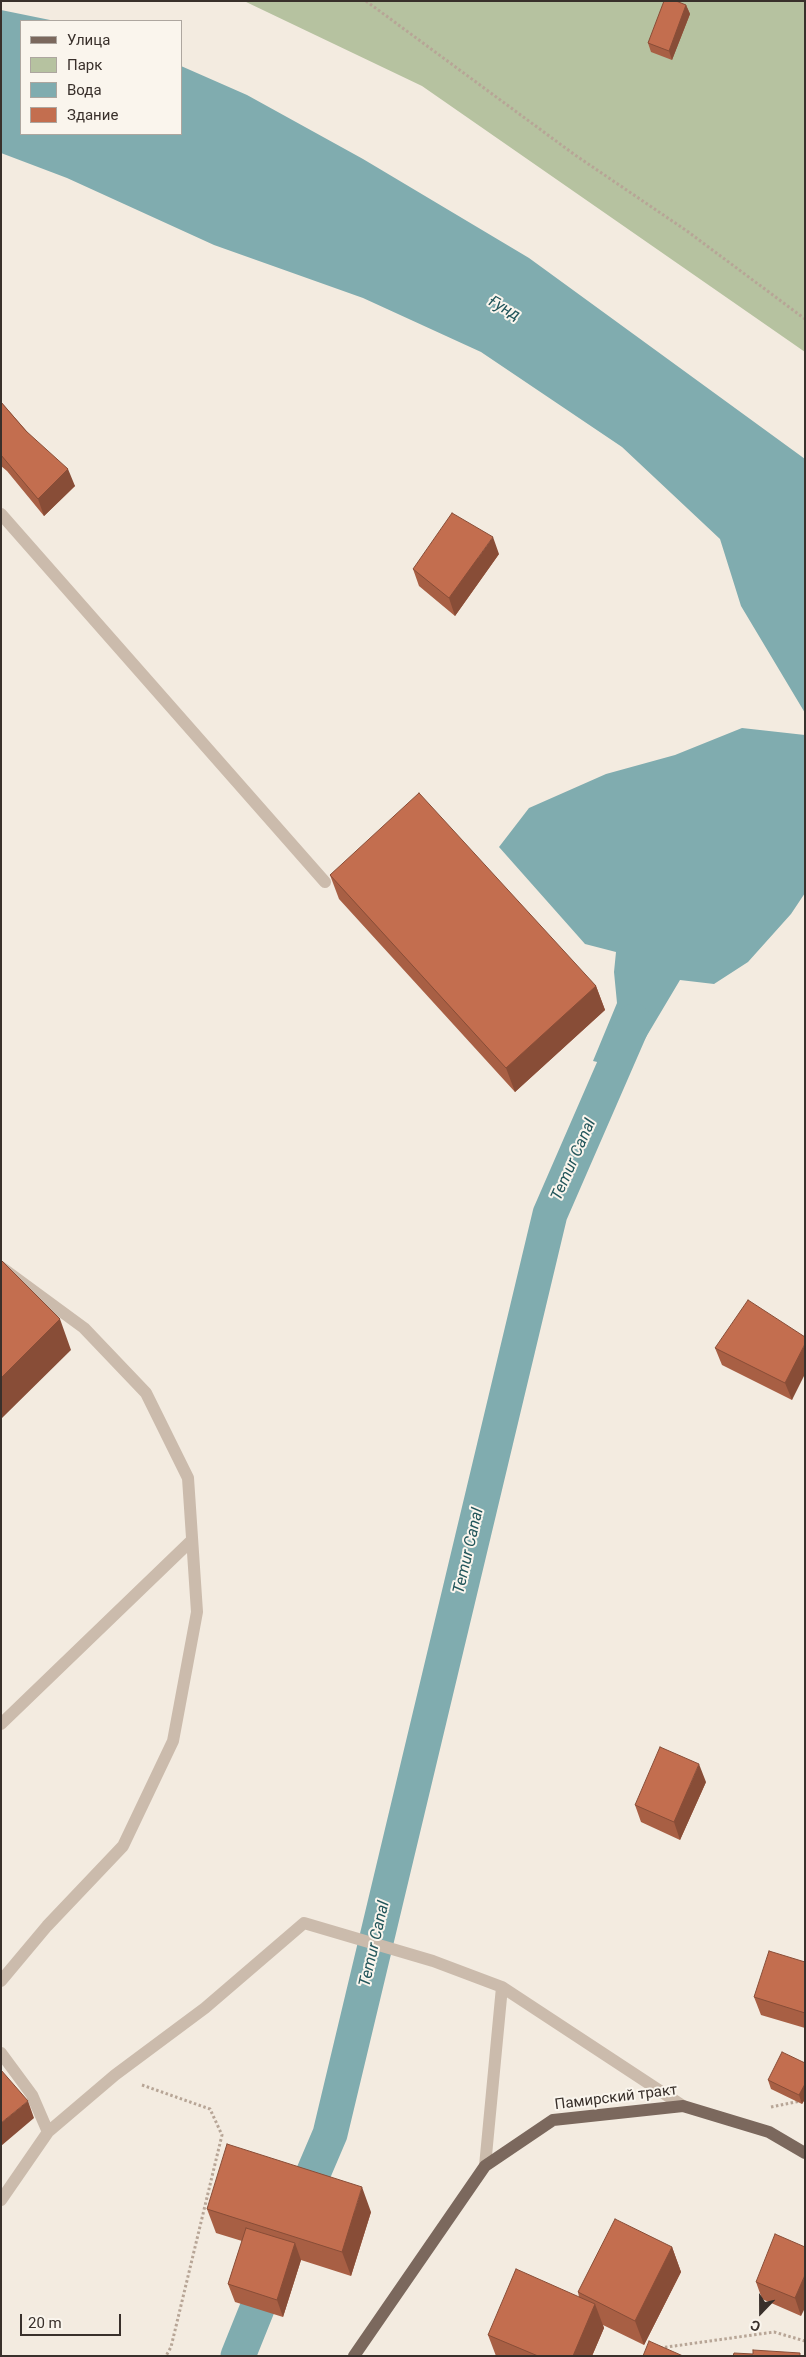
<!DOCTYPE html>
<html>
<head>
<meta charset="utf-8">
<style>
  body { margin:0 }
  #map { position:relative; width:806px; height:2357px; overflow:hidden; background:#f3ebe0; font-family:Roboto,sans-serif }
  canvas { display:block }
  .frame { position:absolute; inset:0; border:2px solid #39302b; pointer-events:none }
  .legend { position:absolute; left:20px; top:20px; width:162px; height:115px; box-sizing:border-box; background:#faf5ed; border:1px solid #ada69f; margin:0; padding:6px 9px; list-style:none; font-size:15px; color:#39302b }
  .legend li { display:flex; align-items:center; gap:10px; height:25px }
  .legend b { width:25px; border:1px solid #ada69f }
  .north { position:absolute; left:736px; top:2287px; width:50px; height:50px; -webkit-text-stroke:4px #faf5ed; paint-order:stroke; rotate:202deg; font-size:14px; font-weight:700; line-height:20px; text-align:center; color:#39302b }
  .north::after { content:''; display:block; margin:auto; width:18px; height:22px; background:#39302b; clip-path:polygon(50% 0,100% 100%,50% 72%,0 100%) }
  .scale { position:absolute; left:20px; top:2314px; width:101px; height:22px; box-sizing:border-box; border:2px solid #39302b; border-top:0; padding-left:6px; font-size:15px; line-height:18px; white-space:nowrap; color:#39302b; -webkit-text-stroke:4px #faf5ed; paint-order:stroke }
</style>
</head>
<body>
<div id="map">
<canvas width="806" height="2357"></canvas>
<div class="frame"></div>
<ul class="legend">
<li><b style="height:6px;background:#7b685d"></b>Улица</li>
<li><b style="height:14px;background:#b6c2a0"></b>Парк</li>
<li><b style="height:14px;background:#80acaf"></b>Вода</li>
<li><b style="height:14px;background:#c36e4f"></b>Здание</li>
</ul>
<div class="north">С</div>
<div class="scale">20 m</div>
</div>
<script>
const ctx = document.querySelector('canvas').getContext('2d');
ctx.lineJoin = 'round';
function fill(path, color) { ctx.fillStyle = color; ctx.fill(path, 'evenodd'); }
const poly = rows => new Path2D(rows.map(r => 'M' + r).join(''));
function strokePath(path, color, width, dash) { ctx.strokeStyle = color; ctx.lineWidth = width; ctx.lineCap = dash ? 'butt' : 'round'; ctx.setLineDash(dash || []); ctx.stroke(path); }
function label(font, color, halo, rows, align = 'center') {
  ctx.font = font + ' Roboto,sans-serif'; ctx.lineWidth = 4; ctx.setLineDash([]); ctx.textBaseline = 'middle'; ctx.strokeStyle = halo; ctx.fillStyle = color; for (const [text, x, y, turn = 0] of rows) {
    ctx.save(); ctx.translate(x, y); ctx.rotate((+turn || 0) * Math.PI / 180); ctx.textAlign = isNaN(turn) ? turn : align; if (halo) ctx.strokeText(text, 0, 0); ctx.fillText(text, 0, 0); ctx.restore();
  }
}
const green = poly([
  [244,1,805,1,805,352,422,86]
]);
const water = poly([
  [1,10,55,21,21,21,21,134,181,134,181,66,247,95,363,159,529,258,805,459,805,713,741,606,720,539,622,447,481,352,363,298,214,245,67,178,1,153],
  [742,728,805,735,805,893,791,914,748,962,714,984,680,980,627,1069,593,1061,617,1003,614,972,616,952,585,944,499,847,529,808,606,774,675,755]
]);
const canal = poly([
  [295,2216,330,2134,550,1214,634,1021],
  [238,2356,275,2264]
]);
const path = poly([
  [366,1,575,155,687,231,805,319],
  [142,2085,210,2109,222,2135,171,2347,166,2356],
  [771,2107,805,2100],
  [660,2348,774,2332,805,2341]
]);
const minor = poly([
  [1,514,325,882],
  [1,1267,84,1328,146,1393,188,1478,197,1612,173,1741,123,1846,47,1926,1,1981],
  [1,1724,192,1540],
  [502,1987,683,2106],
  [1,2053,32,2095,48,2132],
  [1,2200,48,2132,115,2075,205,2008,304,1923,433,1961,502,1987,485,2166]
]);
const major = poly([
  [354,2356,485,2166,553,2120,683,2106,769,2132,805,2153]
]);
const wall = poly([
  [686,5,690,14,672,60,651,52,648,43],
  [1,402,75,486,44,516,7,471,1,466],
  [499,554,455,616,419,586,413,569],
  [330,875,596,986,605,1010,515,1092,339,899],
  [805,1337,792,1400,722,1365,715,1348],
  [706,1782,680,1840,641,1822,635,1805],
  [805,1962,805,2028,761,2015,754,1997],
  [805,2063,805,2099,802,2104,771,2089,768,2080],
  [207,2209,371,2212,351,2276,301,2260,283,2317,235,2302,228,2284,242,2241,216,2233],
  [672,2247,681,2272,644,2345,603,2325,604,2328,592,2356,496,2356,488,2335,579,2297,578,2292],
  [805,2247,801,2316,762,2299,756,2282]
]);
const shadedWall = poly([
  [686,5,690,14,672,60,669,51],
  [68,469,75,486,44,516,38,499],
  [493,537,499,554,455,616,449,598],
  [596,986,605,1010,515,1092,506,1068],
  [60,1319,71,1350,1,1419,1,1378],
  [805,1344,805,1374,792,1400,785,1383],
  [699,1764,706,1782,680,1840,674,1822],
  [805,2084,805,2099,802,2104,799,2095],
  [28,2101,34,2118,1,2146,1,2123],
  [362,2187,371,2212,351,2276,342,2252],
  [295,2243,301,2260,283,2317,277,2300],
  [672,2247,681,2272,644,2345,635,2321],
  [805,2275,805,2308,801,2316,795,2298],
  [595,2304,604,2328,592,2356,573,2356]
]);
const building = poly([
  [664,1,676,1,686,5,669,51,648,43,664,1],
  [1,402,26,431,68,469,38,499,1,455,1,402],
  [452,513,493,537,449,598,413,569,452,513],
  [419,793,596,986,506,1068,330,875,419,793],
  [1,1260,60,1319,1,1378,1,1260],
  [748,1300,805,1337,805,1344,785,1383,715,1348,748,1300],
  [660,1747,699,1764,674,1822,635,1805,660,1747],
  [769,1951,805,1962,805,2013,754,1997,769,1951],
  [782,2052,805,2063,805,2084,799,2095,768,2080,782,2052],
  [1,2070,28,2101,1,2123,1,2070],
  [227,2144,362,2187,342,2252,207,2209,227,2144],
  [615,2219,672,2247,635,2321,578,2292,615,2219],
  [246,2228,295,2243,277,2300,228,2284,246,2228],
  [775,2234,805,2247,805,2275,795,2298,756,2282,775,2234],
  [516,2269,595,2304,573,2356,538,2356,488,2335,516,2269],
  [649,2341,683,2356,643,2356,649,2341],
  [753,2350,800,2353,800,2356,733,2356,734,2353,753,2354,753,2350]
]);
const streetNames = [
  ["Памирский тракт",616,2098,-7]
];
const waterNames = [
  ["Ғунд",504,309,30],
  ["Temur Canal",574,1160,-66],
  ["Temur Canal",469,1551,-77],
  ["Temur Canal",375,1944,-77]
];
fill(green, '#b6c2a0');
fill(water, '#80acaf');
strokePath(canal, '#80acaf', 35);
strokePath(path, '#b7a596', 3, [2.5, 2.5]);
strokePath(minor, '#cbbbac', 12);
strokePath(major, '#7b685d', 12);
fill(wall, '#a85f44');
fill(shadedWall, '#884d37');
fill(building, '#c36e4f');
strokePath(building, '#884d37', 1);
label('15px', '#39302b', '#faf5ed', streetNames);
label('italic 16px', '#21555a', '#faf5ed', waterNames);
</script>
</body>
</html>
